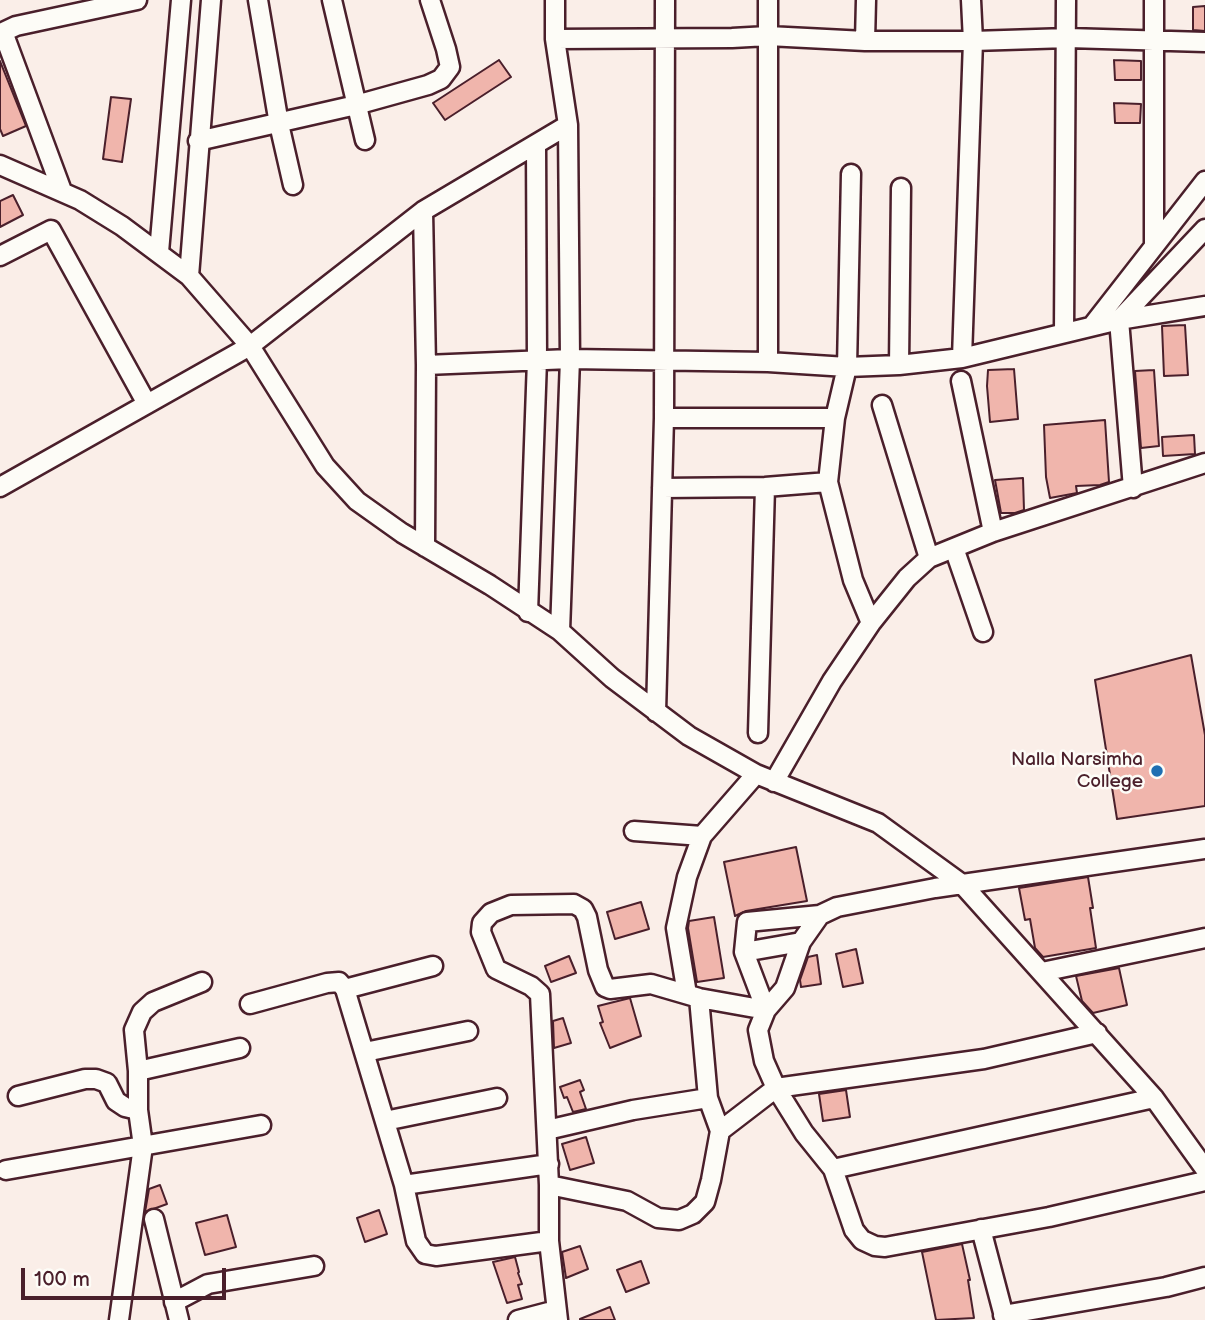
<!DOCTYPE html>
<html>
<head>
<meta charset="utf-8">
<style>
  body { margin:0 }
  #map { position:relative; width:1205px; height:1320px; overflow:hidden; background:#faeee8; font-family:"Balsamiq Sans",sans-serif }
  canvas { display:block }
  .scale { position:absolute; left:21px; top:1268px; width:205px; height:32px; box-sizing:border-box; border:4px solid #4a1f2b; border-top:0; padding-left:9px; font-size:21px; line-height:24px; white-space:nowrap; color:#4a1f2b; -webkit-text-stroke:5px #fdfcf7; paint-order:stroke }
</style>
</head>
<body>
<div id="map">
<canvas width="1205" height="1320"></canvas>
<div class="scale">100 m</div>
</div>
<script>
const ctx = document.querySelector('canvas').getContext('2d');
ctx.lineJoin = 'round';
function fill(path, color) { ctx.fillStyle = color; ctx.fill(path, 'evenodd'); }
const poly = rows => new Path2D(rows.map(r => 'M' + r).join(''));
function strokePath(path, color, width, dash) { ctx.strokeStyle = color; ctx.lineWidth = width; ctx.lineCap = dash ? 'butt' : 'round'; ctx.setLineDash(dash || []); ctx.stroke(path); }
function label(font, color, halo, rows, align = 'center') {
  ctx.font = font + ' "Balsamiq Sans",sans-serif'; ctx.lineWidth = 5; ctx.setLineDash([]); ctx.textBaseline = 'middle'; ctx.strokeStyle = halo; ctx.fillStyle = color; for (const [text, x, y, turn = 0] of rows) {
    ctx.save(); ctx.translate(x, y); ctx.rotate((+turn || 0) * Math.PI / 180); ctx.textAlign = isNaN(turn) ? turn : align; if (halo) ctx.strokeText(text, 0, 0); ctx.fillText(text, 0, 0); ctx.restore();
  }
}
const building = poly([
  [1205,6,1205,31,1193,30,1193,7,1205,6],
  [499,60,511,77,445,120,433,103,499,60],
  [1114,60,1141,61,1141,80,1115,80,1114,60],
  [0,61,26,126,3,136,0,129,0,61],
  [111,97,131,99,122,162,103,159,111,97],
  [1114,103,1141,104,1140,123,1115,123,1114,103],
  [13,195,23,215,0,227,0,201,13,195],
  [1185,325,1188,375,1164,376,1162,326,1185,325],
  [1014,369,1018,419,990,422,987,386,988,370,1014,369],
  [1154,370,1159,446,1141,448,1135,371,1154,370],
  [1105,420,1109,482,1100,485,1076,486,1077,493,1050,498,1046,477,1044,425,1105,420],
  [1194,435,1195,454,1163,456,1162,437,1194,435],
  [1023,478,1024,510,1015,513,1001,513,995,480,1023,478],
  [1191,655,1205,735,1205,806,1117,819,1095,680,1191,655],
  [796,847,807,901,746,911,735,916,724,862,796,847],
  [1088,877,1093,908,1090,908,1096,948,1043,957,1035,948,1030,919,1025,920,1019,888,1088,877],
  [641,902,649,929,615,939,607,912,641,902],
  [714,917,724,978,697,982,688,928,689,921,714,917],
  [856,949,863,983,843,987,836,954,856,949],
  [817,955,821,984,801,987,800,980,808,957,817,955],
  [569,956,576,973,551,982,545,966,569,956],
  [1119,968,1127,1005,1093,1013,1082,1001,1076,976,1119,968],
  [630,998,641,1036,610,1048,600,1023,603,1022,598,1006,630,998],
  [563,1018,571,1043,554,1048,553,1021,563,1018],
  [580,1080,584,1090,580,1092,586,1109,573,1112,567,1097,564,1098,560,1087,580,1080],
  [846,1090,850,1117,823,1121,819,1094,846,1090],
  [586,1137,594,1163,570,1170,562,1144,586,1137],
  [160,1185,167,1204,145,1212,149,1189,160,1185],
  [379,1210,387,1234,365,1242,357,1218,379,1210],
  [227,1215,236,1247,205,1255,196,1223,227,1215],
  [962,1244,970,1280,968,1280,974,1318,936,1320,922,1252,962,1244],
  [580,1246,588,1269,566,1278,562,1252,580,1246],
  [515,1257,519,1272,518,1273,522,1284,518,1285,522,1299,507,1303,493,1262,515,1257],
  [641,1261,649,1283,626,1292,617,1270,641,1261],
  [610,1307,615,1320,580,1320,580,1319,610,1307]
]);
const minor = poly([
  [258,0,279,124,293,185],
  [332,0,365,140],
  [555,0,555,39,568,125,570,359,560,631],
  [768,0,768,362,847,367,851,174],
  [1154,0,1154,245],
  [555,39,732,38,768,36,865,41,973,41,1068,38,1205,42],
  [865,41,866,0],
  [198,141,356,105,428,85,441,79,450,67,446,49,430,0],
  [0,165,80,200,122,226,189,276,250,346,325,466,357,501,402,533,490,585,560,631,612,678,689,736,756,774,878,823,962,884,1154,1098,1205,1169],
  [62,191,3,32,16,26,137,0],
  [423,211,426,365,425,547],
  [159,252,181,0],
  [0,256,51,230,147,404],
  [189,276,211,0],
  [1092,326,1205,181],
  [1064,333,1066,0],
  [962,358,973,41,971,0],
  [426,365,570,359,768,362],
  [899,365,901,188],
  [961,381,993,532],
  [882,405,929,558],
  [664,418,835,418],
  [0,487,250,346,423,211,568,125],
  [662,488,765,487,828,482],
  [1133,488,1119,320,1205,229],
  [954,548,983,632],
  [528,612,537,360,536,145],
  [871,623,853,580,828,482,835,418,847,367,899,365,962,358,1119,320,1205,306],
  [656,712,664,418,665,0],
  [758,733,765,487],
  [774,782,832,681,871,623,907,578,929,558,993,532,1205,463],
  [634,831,702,836],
  [1205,849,935,888,837,907,820,915,801,942,785,988,766,1010,758,1030,764,1061,776,1088,804,1133,833,1169,854,1230,862,1240,875,1246,885,1247,1049,1217,1205,1181],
  [744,952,801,942],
  [1042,972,1205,938],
  [345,989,433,966],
  [687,994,676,928,687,877,702,836,756,774],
  [699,998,708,1098,720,1131,776,1088,984,1059,1097,1033],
  [250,1004,327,983,339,982,345,989,404,1185,549,1164],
  [766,1010,744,952,747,922,820,915],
  [365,1052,468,1031],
  [138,1071,240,1048],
  [18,1096,85,1079,96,1079,107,1083,116,1101,125,1107,138,1110],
  [385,1121,497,1098],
  [547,1130,633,1110,708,1098],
  [833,1169,1154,1098],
  [6,1170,261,1125],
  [404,1185,416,1241,425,1254,436,1256,549,1241,558,1320],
  [549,1185,627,1201,658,1218,679,1220,693,1214,705,1202,711,1180,720,1131],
  [154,1219,179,1320],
  [981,1229,1005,1320],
  [549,1241,549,1185,540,994,531,986,496,969,481,932,482,923,491,913,511,905,574,904,583,909,587,917,598,970,605,987,610,989,651,984,699,998,766,1010],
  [174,1302,208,1284,314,1266],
  [1003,1315,1166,1287,1205,1277],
  [119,1320,143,1146,138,1110,138,1071,134,1030,142,1012,153,1002,202,982],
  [518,1320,556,1310]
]);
const markers = [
  [1157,771,7,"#1f6fb2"]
];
const poiNames = [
  ["Nalla Narsimha",1143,760],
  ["College",1143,782]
];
fill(building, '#f0b5ac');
strokePath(building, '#4a1f2b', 2);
strokePath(minor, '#4a1f2b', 23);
strokePath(minor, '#fdfcf7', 18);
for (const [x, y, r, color] of markers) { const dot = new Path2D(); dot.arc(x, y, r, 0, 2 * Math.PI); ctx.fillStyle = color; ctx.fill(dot); strokePath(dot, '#fdfcf7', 2.5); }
label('19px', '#4a1f2b', '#fdfcf7', poiNames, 'right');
</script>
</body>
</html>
